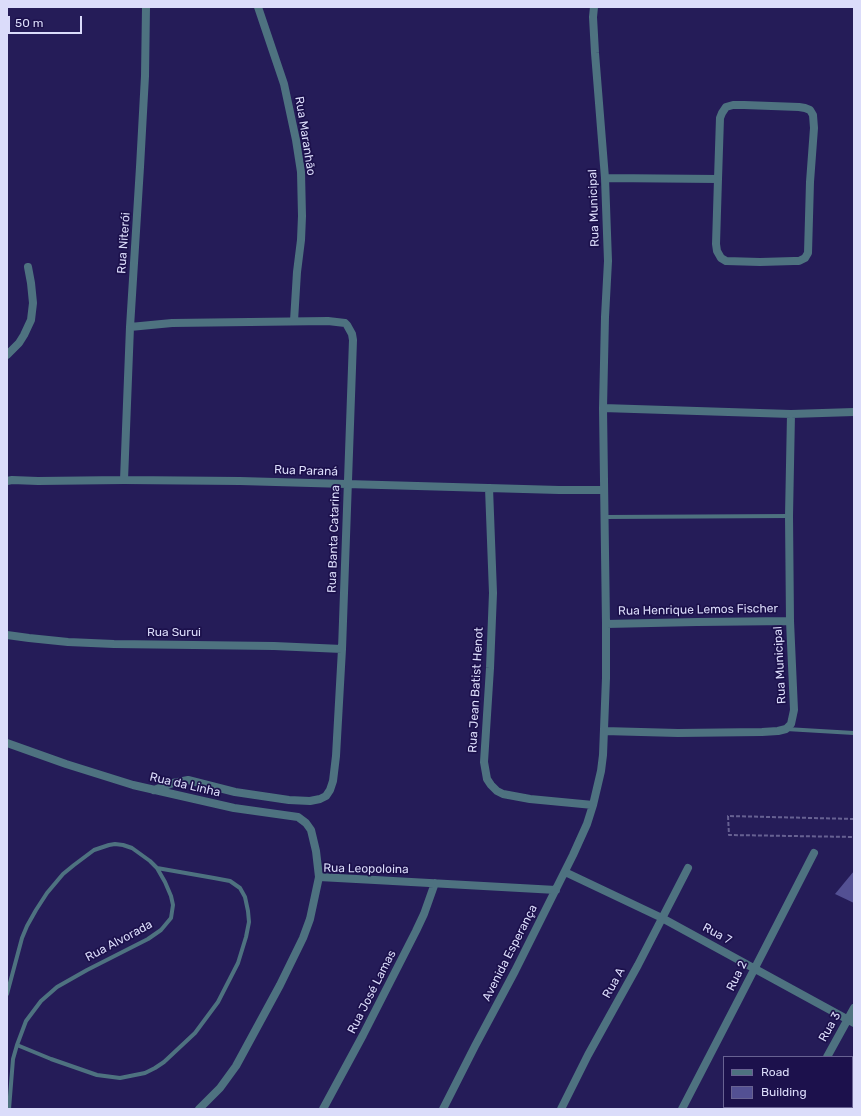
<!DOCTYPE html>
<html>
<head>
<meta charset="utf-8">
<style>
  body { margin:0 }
  #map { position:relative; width:861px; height:1116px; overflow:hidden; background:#251c58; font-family:Rubik,sans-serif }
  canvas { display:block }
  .frame { position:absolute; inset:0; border:8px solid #dbdcfa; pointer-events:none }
  .legend { position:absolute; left:723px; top:1056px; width:130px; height:52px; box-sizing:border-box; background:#1c114c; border:1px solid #686292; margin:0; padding:5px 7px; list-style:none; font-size:12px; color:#dbdcfa }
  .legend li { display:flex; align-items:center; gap:8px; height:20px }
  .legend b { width:20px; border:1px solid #686292 }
  .scale { position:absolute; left:8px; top:16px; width:74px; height:18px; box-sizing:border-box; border:2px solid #dbdcfa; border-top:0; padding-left:5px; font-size:12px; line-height:14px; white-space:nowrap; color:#dbdcfa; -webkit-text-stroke:3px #1c114c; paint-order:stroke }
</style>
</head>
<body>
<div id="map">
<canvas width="861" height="1116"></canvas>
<div class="frame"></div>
<ul class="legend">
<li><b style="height:5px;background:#4e7280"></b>Road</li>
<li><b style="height:11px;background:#535093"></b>Building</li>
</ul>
<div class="scale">50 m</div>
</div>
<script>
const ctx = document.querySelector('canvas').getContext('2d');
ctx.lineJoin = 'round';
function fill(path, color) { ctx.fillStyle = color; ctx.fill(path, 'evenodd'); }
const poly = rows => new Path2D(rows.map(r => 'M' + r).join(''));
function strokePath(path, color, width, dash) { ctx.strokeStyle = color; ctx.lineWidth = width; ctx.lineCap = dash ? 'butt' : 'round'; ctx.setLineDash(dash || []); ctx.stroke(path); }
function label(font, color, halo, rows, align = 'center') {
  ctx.font = font + ' Rubik,sans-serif'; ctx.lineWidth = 3.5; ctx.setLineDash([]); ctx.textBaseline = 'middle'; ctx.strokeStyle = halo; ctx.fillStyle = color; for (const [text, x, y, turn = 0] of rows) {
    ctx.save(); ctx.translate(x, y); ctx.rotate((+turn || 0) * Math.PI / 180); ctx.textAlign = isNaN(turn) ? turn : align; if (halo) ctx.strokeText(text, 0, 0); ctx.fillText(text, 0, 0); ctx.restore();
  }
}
const building = poly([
  [854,871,854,903,835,894]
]);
const path = poly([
  [854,819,728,816,729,835,854,837]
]);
const service = poly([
  [605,517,789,516],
  [786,729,854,733],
  [7,994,22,938,27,926,36,910,47,893,63,874,74,865,94,850,109,845,115,844,123,845,132,848,150,861,157,868,165,882,171,896,173,905,171,918,161,930,148,939,87,970,57,987,41,1001,26,1021,17,1045,13,1059,9,1109],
  [17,1045,51,1059,97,1075,120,1078,145,1073,155,1068,164,1062,195,1033,218,1002,238,963,246,937,249,922,248,911,245,897,240,888,230,881,214,878,157,868]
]);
const minor = poly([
  [258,7,284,84,296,140,301,172,302,216,301,240,297,272,294,321],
  [605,178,718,179,716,244,717,251,721,258,726,261,760,262,794,261,799,261,805,258,808,253,810,182,814,128,813,115,810,110,805,108,799,107,744,105,733,105,726,107,722,113,720,118,718,179],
  [130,327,172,323,328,321,345,323,347,325,352,334,353,340,342,649,336,756,333,781,330,790,326,796,320,799,310,801,289,800,235,792,188,780,173,783,154,790],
  [7,355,19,343,24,335,31,320,33,303,31,283,28,267],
  [603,408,791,414,854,412],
  [124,480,130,327,140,167,145,76,146,7],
  [7,481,12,480,38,481,124,480,240,481,559,490,603,490],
  [489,488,493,593,490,668,484,762,487,779,491,785,497,791,503,794,530,799,593,805],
  [606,624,697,622,790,621],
  [7,635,29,638,68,642,114,644,274,646,342,649],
  [604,731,678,733,762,732,778,731,786,729,791,724,794,710,790,621,789,516,791,414],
  [7,743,66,764,133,785,234,808,298,817,306,823,311,830,316,851,319,877,310,919,303,938,280,985,236,1066,220,1088,199,1109],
  [565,872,662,918,854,1023],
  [319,877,375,880,556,890],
  [827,1057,854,1008],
  [323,1109,363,1035,416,931,424,914,435,883],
  [443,1109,475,1046,515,971,573,855,587,824,593,805,601,771,603,755,606,678,606,624,603,408,605,317,608,261,605,178,595,53,593,17,594,7],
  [561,1109,588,1055,638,965,688,868],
  [682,1109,740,997,814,853],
  [798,1109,799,1107]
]);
const streetNames = [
  ["Rua Maranhão",305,136,81],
  ["Rua Municipal",594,208,-92],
  ["Rua Niterói",124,243,-86],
  ["Rua Paraná",306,471,2],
  ["Rua Banta Catarina",334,539,-88],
  ["Rua Henrique Lemos Fischer",698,610,-1],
  ["Rua Surui",174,633],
  ["Rua Municipal",780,665,-93],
  ["Rua Jean Batist Henot",476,690,-87],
  ["Rua da Linha",185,785,13],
  ["Rua Leopoloina",366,869,1],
  ["Rua 7",717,934,28],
  ["Rua Alvorada",119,941,-28],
  ["Avenida Esperança",510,953,-63],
  ["Rua 2",737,976,-64],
  ["Rua A",614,983,-61],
  ["Rua José Lamas",372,992,-63],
  ["Rua 3",830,1027,-61]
];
fill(building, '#535093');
strokePath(path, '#676192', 2, [4, 2]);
strokePath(service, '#4e7280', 4);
strokePath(minor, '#4e7280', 8);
label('12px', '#dbdcfa', '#1c114c', streetNames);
</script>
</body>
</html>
